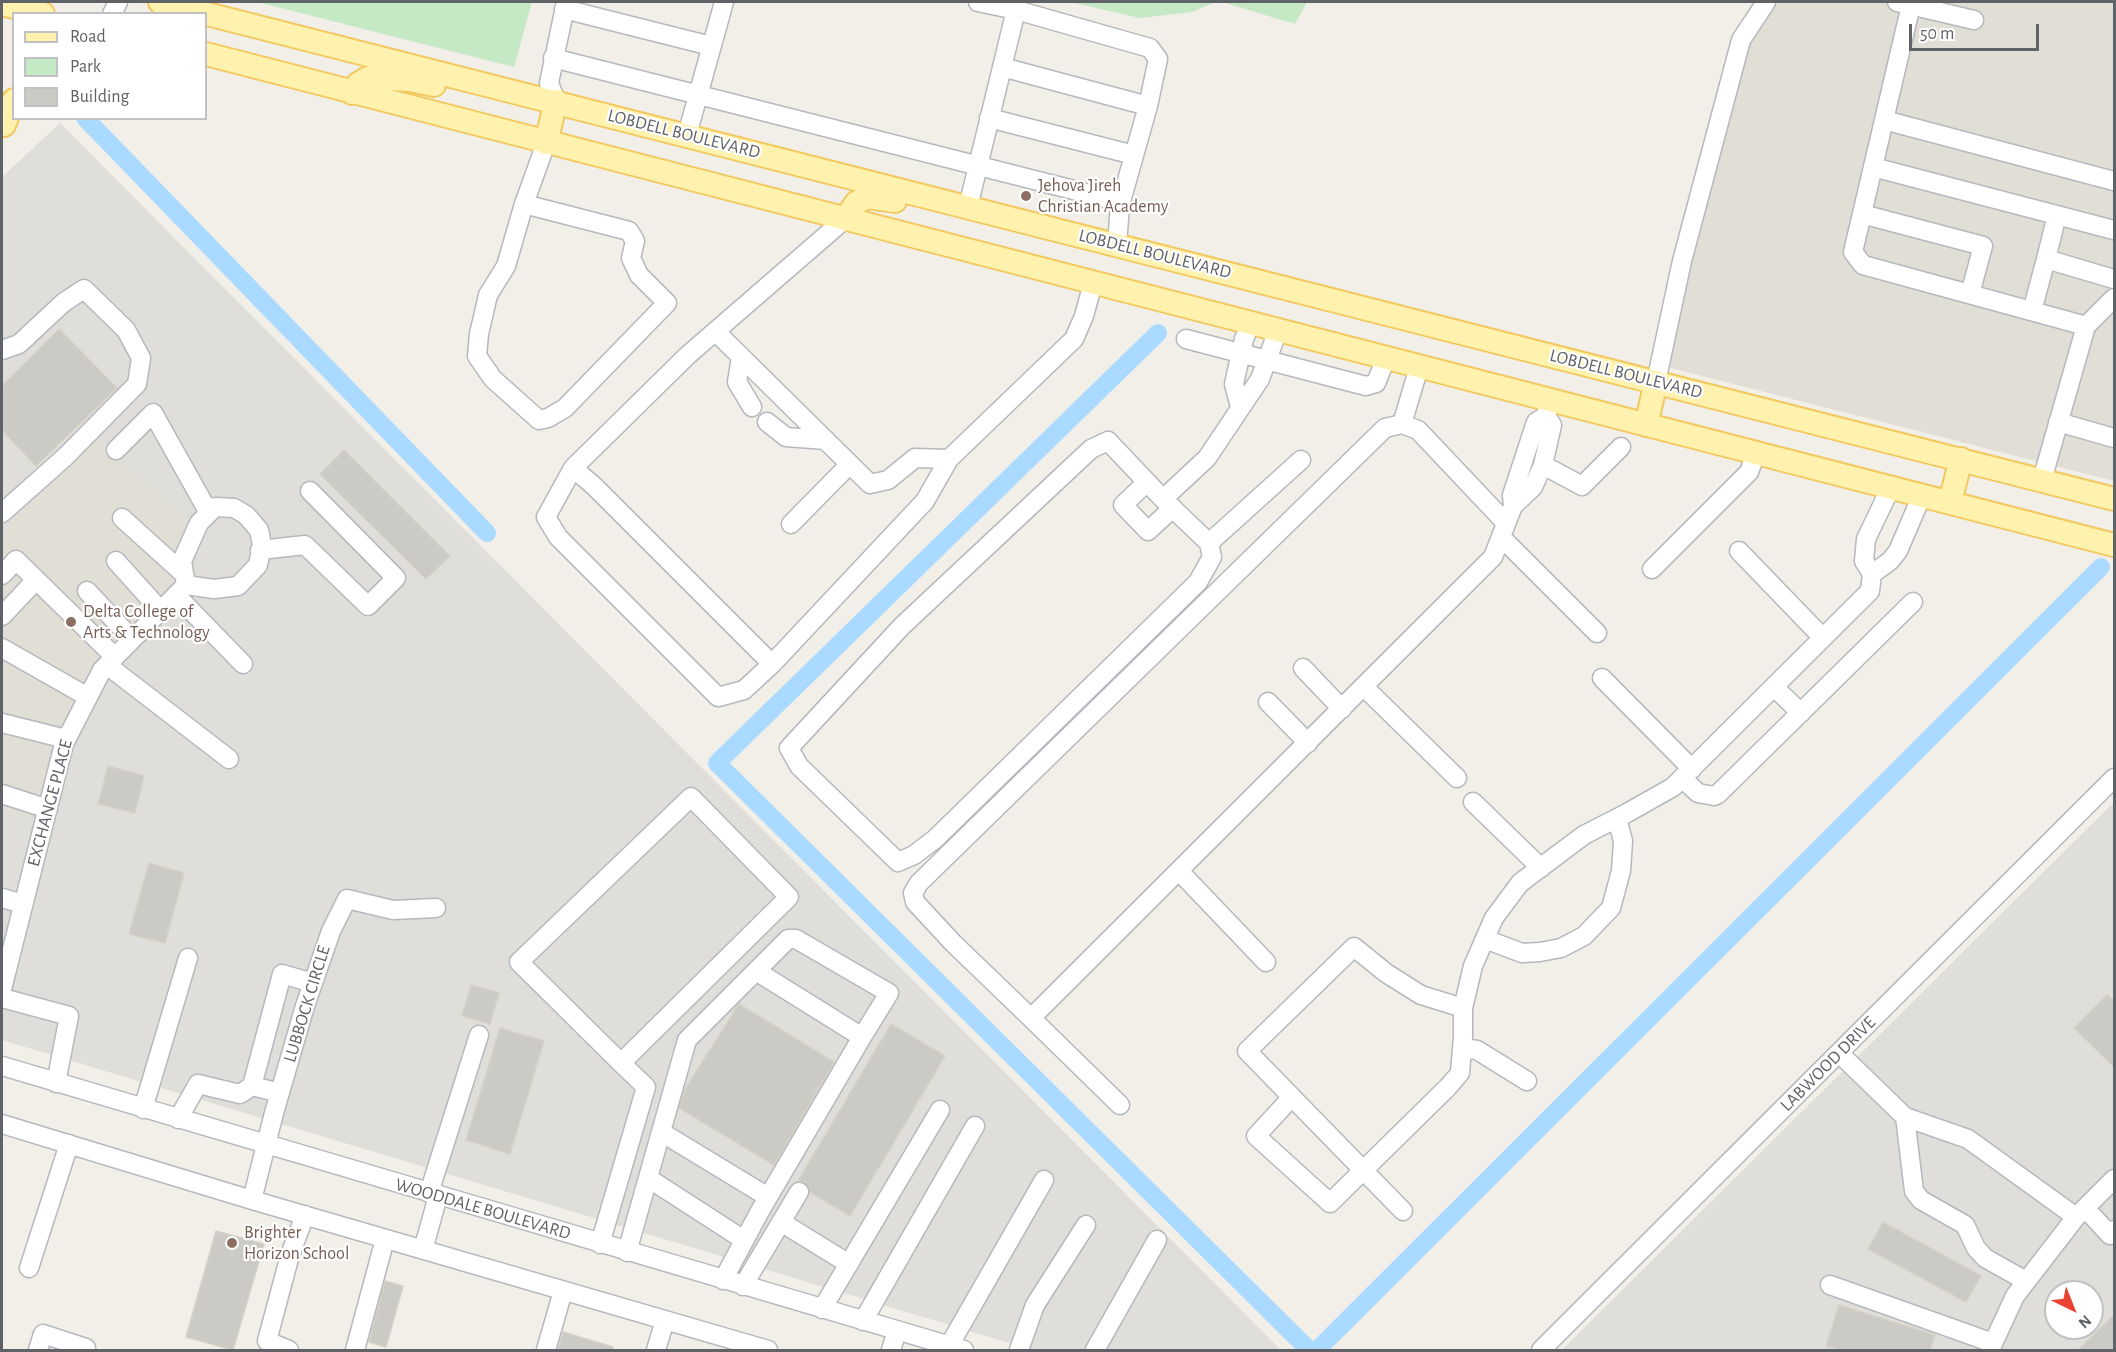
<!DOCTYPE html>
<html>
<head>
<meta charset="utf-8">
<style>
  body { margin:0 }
  #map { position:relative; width:2116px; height:1352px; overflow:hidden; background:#f1efe8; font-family:"Alegreya Sans",sans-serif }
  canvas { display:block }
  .frame { position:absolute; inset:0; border:3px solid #5f6368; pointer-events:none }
  .legend { position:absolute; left:12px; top:12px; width:195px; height:108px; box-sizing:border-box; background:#fff; border:2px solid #bfc1c3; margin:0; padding:8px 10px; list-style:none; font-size:18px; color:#5f6368 }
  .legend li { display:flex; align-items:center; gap:12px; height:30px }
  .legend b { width:30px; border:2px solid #bfc1c3 }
  .north { position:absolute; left:2044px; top:1280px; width:60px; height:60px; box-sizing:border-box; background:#fff; border:2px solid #bfc1c3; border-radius:50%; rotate:137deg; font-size:16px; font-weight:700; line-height:24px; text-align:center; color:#5f6368 }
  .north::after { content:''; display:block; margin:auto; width:21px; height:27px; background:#ea4335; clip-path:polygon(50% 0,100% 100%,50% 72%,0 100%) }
  .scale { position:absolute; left:1909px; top:24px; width:130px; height:27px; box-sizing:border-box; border:3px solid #5f6368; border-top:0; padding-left:8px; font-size:18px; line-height:21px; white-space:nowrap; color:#5f6368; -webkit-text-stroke:4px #fff; paint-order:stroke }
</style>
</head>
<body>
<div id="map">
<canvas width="2116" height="1352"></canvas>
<div class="frame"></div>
<ul class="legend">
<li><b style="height:8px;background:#fff2af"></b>Road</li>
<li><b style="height:16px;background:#c5e8c5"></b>Park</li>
<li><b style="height:16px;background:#cccac5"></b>Building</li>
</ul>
<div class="north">N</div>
<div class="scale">50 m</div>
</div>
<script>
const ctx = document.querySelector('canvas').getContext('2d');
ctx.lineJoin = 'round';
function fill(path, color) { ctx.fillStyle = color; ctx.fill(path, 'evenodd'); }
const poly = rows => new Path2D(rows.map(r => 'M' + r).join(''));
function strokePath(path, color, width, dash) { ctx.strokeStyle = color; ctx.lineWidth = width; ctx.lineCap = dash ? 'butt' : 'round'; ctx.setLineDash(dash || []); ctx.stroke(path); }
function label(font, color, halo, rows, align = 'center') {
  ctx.font = font + ' "Alegreya Sans",sans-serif'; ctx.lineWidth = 4.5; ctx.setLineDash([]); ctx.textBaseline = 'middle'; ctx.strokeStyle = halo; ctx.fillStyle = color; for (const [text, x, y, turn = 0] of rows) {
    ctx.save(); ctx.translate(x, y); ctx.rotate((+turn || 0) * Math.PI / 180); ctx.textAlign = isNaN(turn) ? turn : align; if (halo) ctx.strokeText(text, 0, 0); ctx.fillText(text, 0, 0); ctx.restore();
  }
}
const industrial = poly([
  [60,123,1281,1350,1033,1350,2,1040,2,177],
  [2114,802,2114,1350,1562,1350],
  [2056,1292,2092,1292,2092,1328,2056,1328]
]);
const education = poly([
  [1777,2,2114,2,2114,481,1667,367,1747,31],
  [97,439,191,526,178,582,102,662,37,820,2,809,2,534]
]);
const green = poly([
  [257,2,532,2,514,67],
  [1070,2,1215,2,1192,12,1140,18],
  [1222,2,1307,2,1295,24]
]);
const canal = poly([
  [85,118,487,533],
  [1158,333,717,763,1309,1350],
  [1317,1350,2101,567]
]);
const building = poly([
  [59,329,117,388,36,466,2,430,2,386,59,329],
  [344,450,450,556,426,579,320,474,344,450],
  [108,766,144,776,135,813,98,804,108,766],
  [149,863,184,873,165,943,129,934,149,863],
  [471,985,499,993,490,1024,462,1016,471,985],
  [2107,995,2115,1002,2115,1068,2074,1028,2107,995],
  [739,1004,834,1062,774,1165,679,1108,684,1091,739,1004],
  [891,1024,945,1056,850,1216,810,1192,805,1183,798,1181,891,1024],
  [500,1028,544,1041,510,1154,466,1140,500,1028],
  [1883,1222,1981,1276,1966,1302,1868,1249,1883,1222],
  [216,1231,264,1244,233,1350,186,1337,216,1231],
  [385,1281,403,1286,386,1347,369,1342,385,1281],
  [1839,1305,1935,1335,1930,1350,1842,1350,1826,1346,1839,1305],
  [2115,1314,2115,1350,2078,1350,2115,1314],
  [563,1332,613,1347,613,1350,558,1350,563,1332]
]);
const minor = poly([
  [978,2,1016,10],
  [1897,2,1974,20],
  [1911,5,1853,252,1863,265,2086,326,2042,480],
  [564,9,711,46],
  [112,14,118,2],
  [553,58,1121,202],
  [1002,67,1148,106],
  [556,101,549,83,566,2],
  [989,118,1134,155],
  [1884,120,2114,181],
  [687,135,724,2],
  [1873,167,2114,230],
  [524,204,629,231,635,241,631,258,639,275,667,303,565,408,548,418,539,420,493,379,477,356,479,334,488,295,506,266,524,204,546,143],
  [968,207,1016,10,1150,48,1158,59,1148,106,1120,205,1117,245],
  [1862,214,1983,246,1970,294],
  [845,219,688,355,573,468,594,486,772,664,925,501,949,459,1074,339,1084,316,1093,283],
  [2046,259,2057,215],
  [2032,311,2046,259,2114,279],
  [2086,326,2114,298],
  [716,332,870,484,888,480,915,458,949,459],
  [1186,339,1366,386,1376,383,1386,358],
  [2,350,19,344,63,303,84,289,126,330,141,358,137,384,65,457,2,513],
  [741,357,737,382,752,407],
  [1656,382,1682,261,1741,40,1766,2],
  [1240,407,1234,384,1244,339,1251,323],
  [1546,416,1552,425,1543,465,1533,487,1513,506,1512,495,1536,422,1546,416,1550,400],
  [767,422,786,437,826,440],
  [2058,422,2114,438],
  [1402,424,1419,367],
  [116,450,153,413,209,513],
  [1543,465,1582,486,1621,447],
  [573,468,546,517,558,537,718,697,744,690,772,664],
  [1147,482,1123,505,1148,531,1173,508],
  [1163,499,1209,543,1212,557,1198,582,935,839,914,855,898,862,799,766,789,748,902,626,1091,449,1108,441,1163,499,1207,458,1260,379,1278,330],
  [215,507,234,508,246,515,259,530,262,545,258,565,238,586,214,589,186,585,182,561,199,523,215,507],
  [122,518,184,574],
  [791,524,850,464],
  [1501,537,1597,633],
  [1209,543,1301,460],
  [260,550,305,545,368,606,396,578,310,491],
  [1739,551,1823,638],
  [116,561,161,611],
  [1652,569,1749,472,1756,453],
  [1872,574,1890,561,1898,551,1922,495],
  [2,575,16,560,115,657],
  [87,591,132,639],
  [176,595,243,664],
  [2,616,36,580],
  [2,648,88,697],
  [107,665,229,759],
  [1303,668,1342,709],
  [1602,678,1692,769],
  [1364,687,1457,778],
  [1774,687,1801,713],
  [1268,702,1308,743],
  [2,723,66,739],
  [1682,778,1698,793,1714,796,1718,794,1913,602],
  [2,794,48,809],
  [1473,802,1541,868],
  [1179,871,1266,962],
  [2,898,23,904],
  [1485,939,1522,953,1540,952,1561,948,1584,936,1611,908,1621,871,1623,841,1617,818],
  [756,971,788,939,796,939,889,993,862,1037],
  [2,989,64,744,102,670,186,585],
  [2,998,69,1016,56,1083],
  [1031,1018,954,944,915,902,913,893,919,883,1385,428,1402,424,1418,430,1505,522],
  [1462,1048,1477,1050,1527,1081],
  [1839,1053,1905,1117,1914,1191,1921,1200,1965,1225,1976,1248,1985,1258,2026,1281],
  [2,1066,964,1350],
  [280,1093,252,1086,282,974,313,983],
  [1291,1098,1256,1136,1330,1203,1448,1087,1460,1073,1463,1037,1463,1008,1473,966,1494,918,1520,883,1584,835,1627,813,1673,787,1870,591,1872,574,1864,561,1866,539,1891,487],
  [1120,1105,1031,1018,1493,557,1513,506],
  [143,1109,188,958],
  [1905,1117,1968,1139,2076,1217],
  [178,1119,198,1084,240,1094,252,1086],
  [2,1124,252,1200,768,1350],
  [661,1132,768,1197],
  [648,1178,744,1240],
  [429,1193,479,1035],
  [252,1200,274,1113,305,1006,331,931,347,899,393,910,436,908],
  [2085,1208,2110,1235,2114,1230],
  [1403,1211,1247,1051,1354,947,1386,973,1421,995,1463,1008],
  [781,1222,849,1264],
  [600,1244,646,1087,621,1063,519,962,691,797,789,897,621,1063],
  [423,1250,438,1196],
  [627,1252,687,1040,756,971,862,1037,760,1211,723,1280],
  [29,1268,69,1144],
  [1830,1285,1993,1343],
  [743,1286,799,1192],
  [822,1309,940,1110],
  [863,1321,975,1126],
  [949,1346,1044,1180],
  [38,1350,43,1334,86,1348,85,1350],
  [289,1350,267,1341,290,1255,305,1215],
  [355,1350,385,1239],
  [546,1350,563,1291],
  [656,1350,665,1320],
  [891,1350,897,1331],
  [1019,1350,1035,1305,1086,1225],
  [1095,1350,1157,1240],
  [1541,1350,2114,778],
  [1990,1350,2015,1296,2076,1217,2114,1179]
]);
const major = poly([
  [160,2,2114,499],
  [2,4,43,14],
  [206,54,2114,545],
  [352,93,358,84,368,78,410,80,434,85],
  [4,125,14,100],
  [546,143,556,101],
  [845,219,856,203,867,197,895,201],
  [1646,425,1656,382],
  [1950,502,1961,459]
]);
const markers = [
  [1026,196,6,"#8d6e63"],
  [71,622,6,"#8d6e63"],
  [232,1243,6,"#8d6e63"]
];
const streetNames = [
  ["LOBDELL BOULEVARD",684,134,14],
  ["LOBDELL BOULEVARD",1155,254,14],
  ["LOBDELL BOULEVARD",1626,374,14],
  ["EXCHANGE PLACE",50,803,-75],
  ["LUBBOCK CIRCLE",307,1004,-73],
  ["LABWOOD DRIVE",1828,1064,-45],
  ["WOODDALE BOULEVARD",483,1209,16]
];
const educationNames = [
  ["Jehova Jireh",1038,186],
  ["Christian Academy",1038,207],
  ["Delta College of",83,612],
  ["Arts & Technology",83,633],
  ["Brighter",244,1233],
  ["Horizon School",244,1254]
];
fill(industrial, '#e0deda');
fill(education, '#e1ded6');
fill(green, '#c5e8c5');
strokePath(canal, '#aadaff', 18);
fill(building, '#cccac5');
strokePath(building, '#d6d1c6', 1.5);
strokePath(minor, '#b5b8bc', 21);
strokePath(major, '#f2c960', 26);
strokePath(minor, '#fff', 18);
strokePath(major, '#fff2af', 22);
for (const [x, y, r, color] of markers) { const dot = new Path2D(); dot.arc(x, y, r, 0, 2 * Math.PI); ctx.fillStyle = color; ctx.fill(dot); strokePath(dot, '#fff', 2); }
label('18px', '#5f6368', '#fff', streetNames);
label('18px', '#785e54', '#fff', educationNames, 'left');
</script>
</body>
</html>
